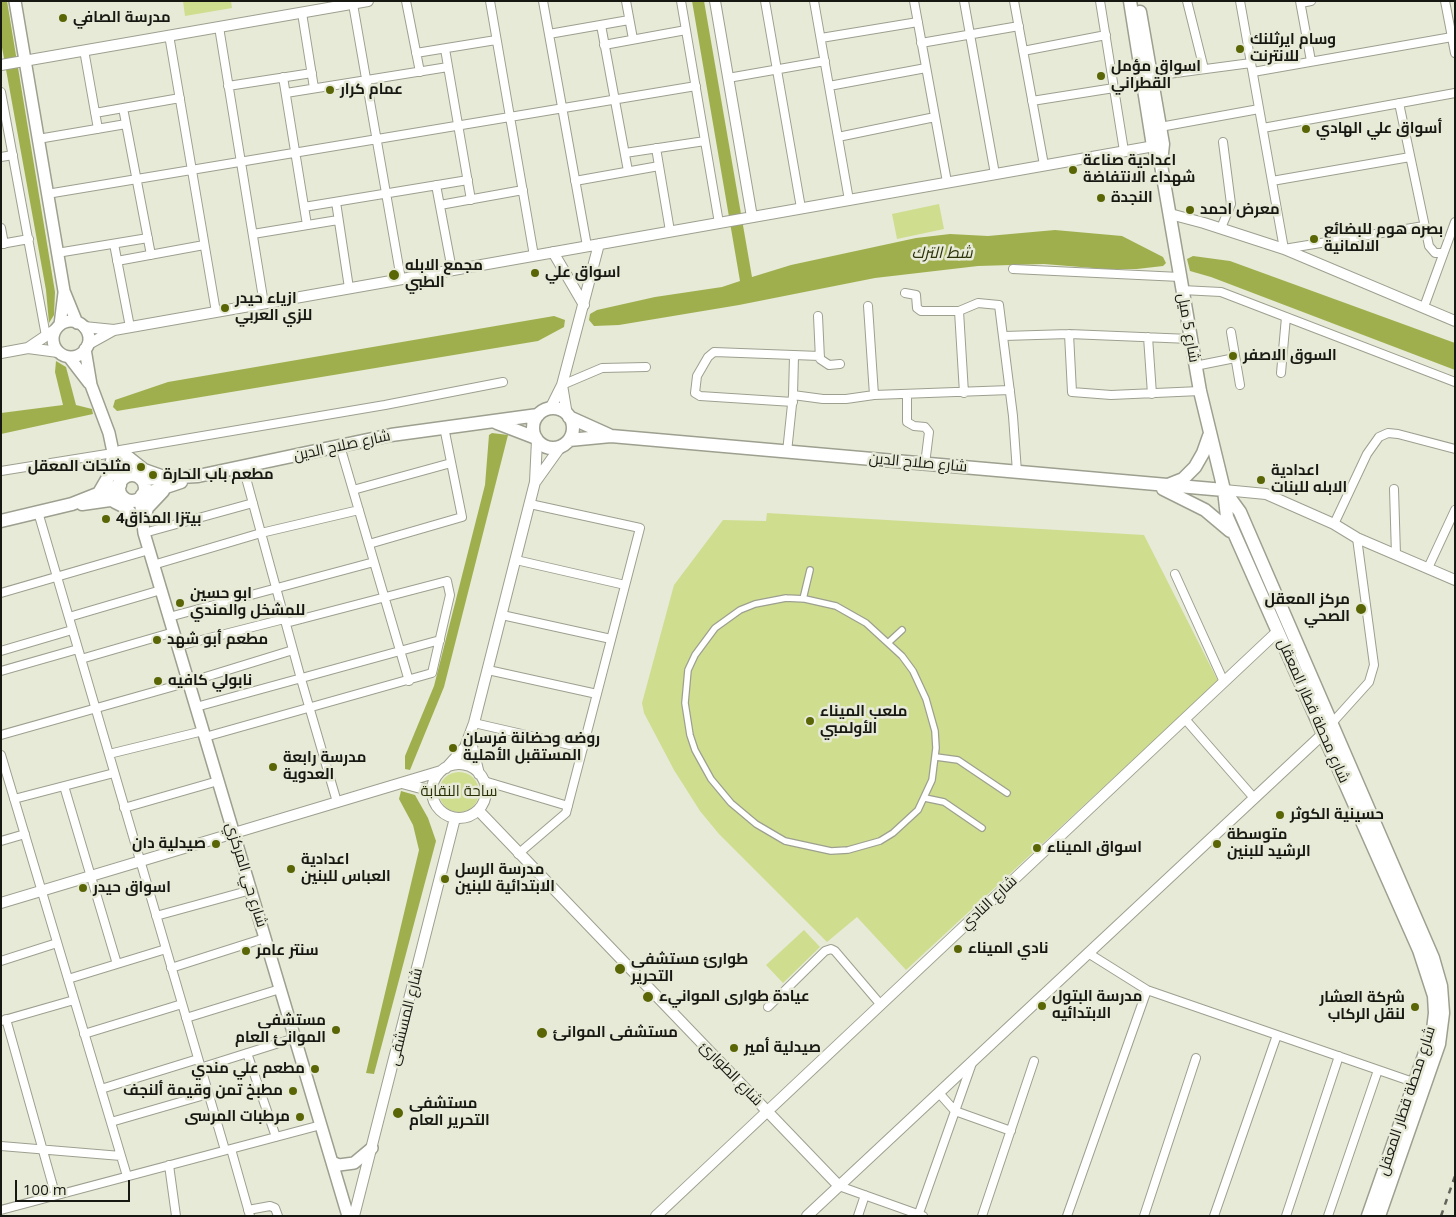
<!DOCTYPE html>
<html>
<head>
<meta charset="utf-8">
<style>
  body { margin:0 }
  #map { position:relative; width:1456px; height:1217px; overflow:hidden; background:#e6ead7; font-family:"Open Sans",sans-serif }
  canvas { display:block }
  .frame { position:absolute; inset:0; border:2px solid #171812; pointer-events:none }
  .scale { position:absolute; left:15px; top:1180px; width:115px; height:22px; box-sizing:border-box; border:2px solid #171812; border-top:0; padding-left:6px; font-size:15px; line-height:18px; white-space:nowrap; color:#171812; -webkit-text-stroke:4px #e6ead7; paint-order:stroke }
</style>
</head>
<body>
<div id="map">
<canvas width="1456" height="1217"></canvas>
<div class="frame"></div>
<div class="scale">100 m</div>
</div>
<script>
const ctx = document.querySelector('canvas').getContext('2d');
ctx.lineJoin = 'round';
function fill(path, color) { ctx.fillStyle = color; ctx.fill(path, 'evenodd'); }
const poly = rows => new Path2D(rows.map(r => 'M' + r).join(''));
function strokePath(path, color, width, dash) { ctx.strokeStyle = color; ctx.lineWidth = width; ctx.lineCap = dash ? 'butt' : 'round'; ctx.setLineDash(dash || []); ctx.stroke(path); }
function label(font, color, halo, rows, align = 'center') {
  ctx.font = font + ' "Open Sans",Cairo,sans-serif'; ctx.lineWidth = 5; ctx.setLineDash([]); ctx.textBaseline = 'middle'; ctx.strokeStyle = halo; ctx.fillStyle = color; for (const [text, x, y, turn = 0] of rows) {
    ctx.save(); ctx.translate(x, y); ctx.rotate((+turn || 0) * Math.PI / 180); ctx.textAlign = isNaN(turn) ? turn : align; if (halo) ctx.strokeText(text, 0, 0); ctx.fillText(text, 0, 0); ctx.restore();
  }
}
const green = poly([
  [183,1,231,1,232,8,185,16],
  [939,204,944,229,897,239,892,214],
  [767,513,1144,535,1218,681,906,970,857,917,827,942,719,834,700,811,674,770,644,713,642,703,674,585,723,520,766,521],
  '439 792a20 20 0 1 1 40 0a20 20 0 1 1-40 0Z',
  [804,930,820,947,783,983,766,965]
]);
const water = poly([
  [1,1,7,1,55,292,54,315,49,323,46,290,1,42],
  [692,1,704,1,752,277,791,265,916,238,950,234,988,236,1055,230,1122,236,1163,257,1166,263,1163,266,1137,269,1105,269,1044,264,978,266,875,278,739,305,619,325,594,326,589,320,590,314,597,310,655,297,722,287,740,281],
  [1193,256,1230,261,1455,343,1455,370,1211,277,1190,271,1187,259],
  [554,316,565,320,564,327,538,341,117,411,113,407,115,400,168,382],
  [56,361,66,367,76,405,92,409,93,414,1,434,1,413,63,405,55,372],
  [492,433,508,435,444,687,410,770,405,769,405,756,434,686,485,485,489,435],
  [401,791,415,795,428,818,436,841,374,1074,366,1073,419,850,413,825,399,799]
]);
const pedestrian = poly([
  [786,598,805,599,836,606,866,623,902,656,913,671,926,699,935,731,936,748,932,780,918,810,893,833,880,841,848,850,831,851,785,841,756,824,731,803,711,779,695,750,690,735,685,703,688,670,695,655,715,628,740,610,755,604,786,598],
  [803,599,810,570],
  [889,642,902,630],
  [936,757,958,760,1007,793],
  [925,798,944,802,982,828]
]);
const minor = poly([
  [406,1,420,72],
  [490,1,534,256],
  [543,1,587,246],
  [626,1,633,39],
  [681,1,719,223],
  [765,1,801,208],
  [814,1,849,200],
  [914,1,947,182],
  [964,1,995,174],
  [1014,1,1044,165],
  [1100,1,1124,151],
  [1187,1,1204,69],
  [1240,1,1284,249,1424,226],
  [1300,1,1311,61],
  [1445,1,1455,53],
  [1301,3,1311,1],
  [353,4,401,279],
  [302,13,314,88],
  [601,25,628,171],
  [219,27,264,304],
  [549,34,629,20],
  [169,35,216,312],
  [821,38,918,22],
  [921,43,1019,26],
  [604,45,686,30],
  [445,49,471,200],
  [84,50,98,129],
  [1023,51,1106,35],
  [416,53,496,40],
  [1253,72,1452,37],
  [1153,76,1251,63],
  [283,77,307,225],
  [728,78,825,61],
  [228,86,312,73],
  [829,86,926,68],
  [1,92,46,336],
  [286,93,448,67],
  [1032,101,1114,88],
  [1399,103,1429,246,1435,253,1442,253],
  [123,108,151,255],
  [95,113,180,98],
  [1160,127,1259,109],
  [1263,128,1455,93],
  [838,137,935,117],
  [38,139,126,124],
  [656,148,670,231],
  [625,153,705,141],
  [1,157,13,155],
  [575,181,659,166],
  [1272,181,1410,157],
  [436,185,452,270],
  [47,194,696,86],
  [336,202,349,288],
  [440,205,523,190],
  [304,207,468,180],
  [1,228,4,244],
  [1221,228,1231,204,1223,142],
  [253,234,338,220],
  [1,244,29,239],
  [114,244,130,327],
  [57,253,148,238],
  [117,261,204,245],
  [1013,269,1180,277],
  [1182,290,1221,292,1455,382],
  [905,293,916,295,917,308,921,311,959,311,978,303,999,305,1013,416,1017,472],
  [868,306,874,395],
  [1424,307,1455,222],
  [959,311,964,393],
  [818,316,820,359,829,365,840,364],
  [1231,332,1240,385],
  [1069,334,1072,392,1111,395,1200,391],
  [1004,336,1069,334,1190,339],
  [1148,337,1152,394],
  [1195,366,1235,358],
  [1281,373,1286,317],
  [562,385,602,368,646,367],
  [907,394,907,422,914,426,925,427,929,432,925,464],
  [793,395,823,399,846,399,874,395,1010,390],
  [793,402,700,396,695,393,697,376,708,357,714,352,820,356],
  [340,446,409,681],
  [120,450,385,405,503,382],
  [787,452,793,395,794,356],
  [243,467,301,679,337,802],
  [1,471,113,453],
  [1394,489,1396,555],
  [353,490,451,463],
  [38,512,225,1150],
  [1334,524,1367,454,1379,437,1388,433,1398,434,1455,449],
  [144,533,253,503],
  [369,544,462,517,444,427],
  [516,560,625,585],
  [153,565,261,533,359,510],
  [1428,568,1455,510],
  [1175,574,1224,682],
  [1,593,149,550],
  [502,615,611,639],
  [69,617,161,590],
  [169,617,374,562],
  [178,646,284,619],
  [1,651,72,630],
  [81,659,174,632],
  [488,670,597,694],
  [1,671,78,649],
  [196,707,440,640],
  [1185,719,1254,798],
  [474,723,583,748],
  [1332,723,1369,682,1374,665,1357,538],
  [1,735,189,682,293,650],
  [205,737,432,673,450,595,447,581,286,623],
  [109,754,203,731],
  [1,755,127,1176],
  [484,781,568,806],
  [64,786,117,964],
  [14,799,114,773],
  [124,808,218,781],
  [1,841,25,834],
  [518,854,566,813,640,528,530,504],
  [156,916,251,890],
  [1088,953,1147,990,1416,1083],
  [1,961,57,943],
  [171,968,265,938],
  [68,979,166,949],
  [768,1007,825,951,831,949,835,951,881,1005],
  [186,1018,280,989],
  [6,1019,54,1190],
  [1,1021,74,1000],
  [84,1034,182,1004],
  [247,1053,276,1137],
  [200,1068,295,1038],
  [101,1089,198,1059],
  [939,1093,955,1111,1011,1131],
  [111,1122,208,1094],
  [1,1146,121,1156],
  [231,1149,250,1216],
  [169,1165,176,1216],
  [839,1186,923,1216],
  [1,1210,321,1125],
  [248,1210,270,1206,275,1208,278,1216],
  [858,1216,865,1195],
  [918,1216,972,1063],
  [982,1216,1034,1061],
  [1067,1216,1147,990],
  [1144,1216,1196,1058],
  [1214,1216,1277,1035],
  [1286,1216,1339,1056],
  [1328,1216,1378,1070]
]);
const tertiary = poly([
  [715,1,752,217],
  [1,65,368,1],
  [1170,214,1204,223,1284,249,1455,321],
  [553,252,584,305],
  [84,327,114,330,1160,145],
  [87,345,114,330],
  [28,348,56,329],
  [1,353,28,348,58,352],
  [562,385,567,415],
  [550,409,562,385,599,244],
  [536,481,561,446],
  [1224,490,1266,494,1334,524,1357,538,1455,580],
  [470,738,479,774],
  '432 791a27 27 0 1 1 54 0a27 27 0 1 1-54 0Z',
  [446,768,465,747,474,723,535,482,537,440],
  [402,783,432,791],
  [478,810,839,1186],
  [1,903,441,771],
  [354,1216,455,818],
  [656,1216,1277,632],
  [807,1216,1324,733]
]);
const secondary = poly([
  [15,1,64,291,77,323],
  '53 339a18 18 0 1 1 36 0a18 18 0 1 1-36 0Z',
  [60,325,64,293],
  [85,349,91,385,109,433,120,485],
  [69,357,89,383],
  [140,498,144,533,348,1216],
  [332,1162,339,1165,354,1163,372,1148]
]);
const primary = poly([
  [1130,1,1153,146,1161,165,1200,391,1224,490,1227,517,1419,950,1434,996,1435,1013,1433,1030,1368,1216],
  [1140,12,1163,144,1161,162],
  '533 428a20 20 0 1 1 40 0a20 20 0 1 1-40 0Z',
  [569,417,609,435],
  [497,423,536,438],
  [569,440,611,436,1224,490],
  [124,454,144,470,161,476],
  '119 488a13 13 0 1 1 26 0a13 13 0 1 1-26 0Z',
  [141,479,198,476,391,435,538,415],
  [1168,485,1183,479,1195,467,1203,453,1209,436],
  [1163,489,1205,510,1230,531],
  [1224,490,1240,512,1433,958,1441,986,1443,1013,1439,1044,1379,1216],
  [99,493,110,474,113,455],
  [142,495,181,482],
  [115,502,125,507,136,519],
  [82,504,124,498],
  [1,521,72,504,120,485],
  [143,524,147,508,163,491]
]);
const rail = poly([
  [1441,1216,1455,1176]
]);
const markers = [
  [63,18,5,"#5a6506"],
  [1240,49,5,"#5a6506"],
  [1101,76,5,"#5a6506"],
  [330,90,5,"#5a6506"],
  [1306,129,5,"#5a6506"],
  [1073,170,5,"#5a6506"],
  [1101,198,5,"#5a6506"],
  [1190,210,5,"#5a6506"],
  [1314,239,5,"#5a6506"],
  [535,273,5,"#5a6506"],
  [394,275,6,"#5a6506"],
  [225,308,5,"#5a6506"],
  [1233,356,5,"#5a6506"],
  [141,467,5,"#5a6506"],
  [153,475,5,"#5a6506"],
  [1261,480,5,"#5a6506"],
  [106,519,5,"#5a6506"],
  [180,603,5,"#5a6506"],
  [1361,609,6,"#5a6506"],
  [157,640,5,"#5a6506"],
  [158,681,5,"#5a6506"],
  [810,721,5,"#5a6506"],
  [453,748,5,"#5a6506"],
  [273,767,5,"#5a6506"],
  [1280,815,5,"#5a6506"],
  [216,844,5,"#5a6506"],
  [1217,844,5,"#5a6506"],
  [1037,848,5,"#5a6506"],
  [291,869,5,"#5a6506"],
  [445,879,5,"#5a6506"],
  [83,888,5,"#5a6506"],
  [958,949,5,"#5a6506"],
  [246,951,5,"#5a6506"],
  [620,969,6,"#5a6506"],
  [648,997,6,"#5a6506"],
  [1042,1006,5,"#5a6506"],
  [1415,1007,5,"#5a6506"],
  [336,1030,5,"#5a6506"],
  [542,1033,6,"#5a6506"],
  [734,1048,5,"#5a6506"],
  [315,1069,5,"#5a6506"],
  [293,1091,5,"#5a6506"],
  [398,1113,6,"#5a6506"],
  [300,1117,5,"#5a6506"]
];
const poiNames = [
  ["مدرسة الصافي",73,18],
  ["وسام ايرثلنك",1250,40],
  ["للانترنت",1250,57],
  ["اسواق مؤمل",1111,67],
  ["القطراني",1111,84],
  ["عمام كرار",340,90],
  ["أسواق علي الهادي",1316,129],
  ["اعدادية صناعة",1083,161],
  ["شهداء الانتفاضة",1083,178],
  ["النجدة",1111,198],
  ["معرض احمد",1200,210],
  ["بصره هوم للبضائع",1324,230],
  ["الالمانية",1324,247],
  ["مجمع الابله",405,266],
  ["الطبي",405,283],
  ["اسواق علي",545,273],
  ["ازياء حيدر",235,299],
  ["للزي العربي",235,316],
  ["السوق الاصفر",1243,356],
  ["مثلجات المعقل",131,467,"right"],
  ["اعدادية",1271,471],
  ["الابله للبنات",1271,488],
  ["مطعم باب الحارة",163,475],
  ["بيتزا المذاق4",116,519],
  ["ابو حسين",190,594],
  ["للمشخل والمندي",190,611],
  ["مركز المعقل",1350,600,"right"],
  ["الصحي",1350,617,"right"],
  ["مطعم أبو شهد",167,640],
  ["نابولي كافيه",168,681],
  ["ملعب الميناء",820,712],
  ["الأولمبي",820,729],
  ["روضه وحضانة فرسان",463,739],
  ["المستقبل الأهلية",463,756],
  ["مدرسة رابعة",283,758],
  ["العدوية",283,775],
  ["حسينية الكوثر",1290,815],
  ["متوسطة",1227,835],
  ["الرشيد للبنين",1227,852],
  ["صيدلية دان",206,844,"right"],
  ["اسواق الميناء",1047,848],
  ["اعدادية",301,860],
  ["العباس للبنين",301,877],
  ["مدرسة الرسل",455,870],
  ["الابتدائية للبنين",455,887],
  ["اسواق حيدر",93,888],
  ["نادي الميناء",968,949],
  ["سنتر عامر",256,951],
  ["طوارئ مستشفى",631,960],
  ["التحرير",631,977],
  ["عيادة طوارى الموانيء",659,997],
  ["مدرسة البتول",1052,997],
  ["الابتدائيه",1052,1014],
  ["شركة العشار",1405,998,"right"],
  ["لنقل الركاب",1405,1015,"right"],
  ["مستشفى",326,1021,"right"],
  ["الموانئ العام",326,1038,"right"],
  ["مستشفى الموانئ",553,1033],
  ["صيدلية أمير",744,1048],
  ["مطعم علي مندي",305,1069,"right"],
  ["مطبخ تمن وقيمة ألنجف",283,1091,"right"],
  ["مستشفى",409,1104],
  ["التحرير العام",409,1121],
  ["مرطبات المرسى",290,1117,"right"]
];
const streetNames = [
  ["شارع 5 ميل",1188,328,80],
  ["شارع صلاح الدين",342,446,-12],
  ["شارع صلاح الدين",918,463,5],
  ["شارع محطة قطار المعقل",1313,711,66],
  ["شارع حي المركزي",246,875,73],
  ["شارع النادي",989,903,-43],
  ["شارع المسشفى",406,1017,-76],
  ["شارع الطوارئ",731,1074,46],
  ["شارع محطة قطار المعقل",1407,1101,-72]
];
const parkNames = [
  ["ساحة النقابة",459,792]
];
const waterNames = [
  ["شط الترك",942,253]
];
fill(green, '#cfdd8e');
fill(water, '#a0af4e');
strokePath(pedestrian, '#9da08f', 8);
strokePath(minor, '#9da08f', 10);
strokePath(tertiary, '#9da08f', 12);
strokePath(secondary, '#9da08f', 14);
strokePath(primary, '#9da08f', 15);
strokePath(pedestrian, '#fff', 5.5);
strokePath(minor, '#fff', 8);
strokePath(tertiary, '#fff', 10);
strokePath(secondary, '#fff', 11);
strokePath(primary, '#fff', 12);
strokePath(rail, '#63655a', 2.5, [6, 6]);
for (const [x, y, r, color] of markers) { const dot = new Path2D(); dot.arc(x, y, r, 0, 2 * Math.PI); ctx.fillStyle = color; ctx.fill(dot); strokePath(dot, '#e6ead7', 2); }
label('bold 15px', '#171812', '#e6ead7', poiNames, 'left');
label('15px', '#171812', '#e6ead7', streetNames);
label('15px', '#2a2f05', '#e6ead7', parkNames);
label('italic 16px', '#2d3309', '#e6ead7', waterNames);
</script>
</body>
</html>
